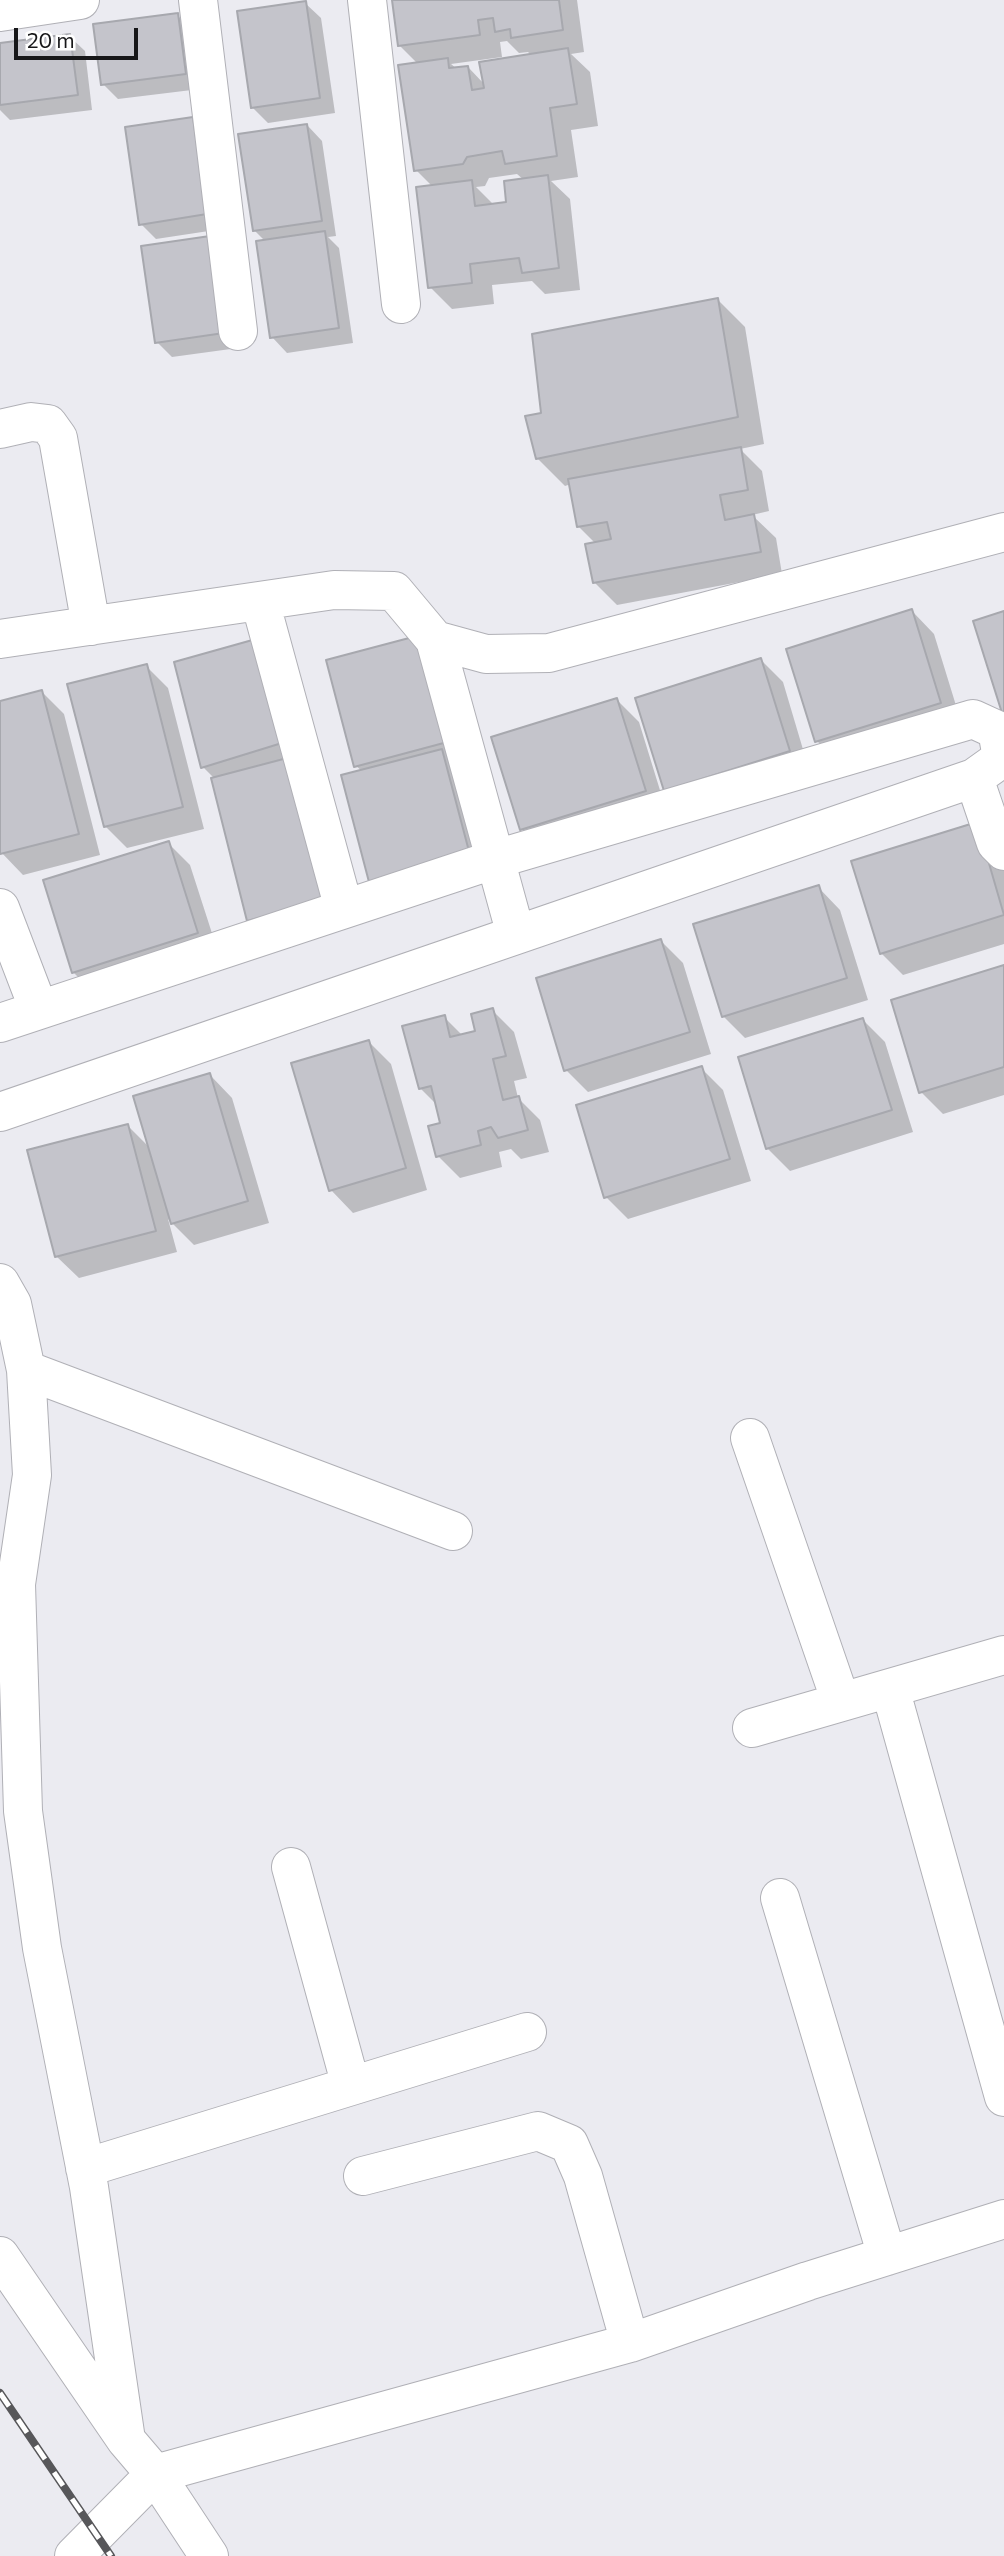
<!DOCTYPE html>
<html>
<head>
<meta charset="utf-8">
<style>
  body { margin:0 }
  #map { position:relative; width:1004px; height:2556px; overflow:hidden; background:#ebebf1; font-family:Commissioner,sans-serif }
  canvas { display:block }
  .scale { position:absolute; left:14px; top:28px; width:124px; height:32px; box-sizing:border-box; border:4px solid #171719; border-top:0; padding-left:9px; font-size:21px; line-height:24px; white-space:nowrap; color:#171719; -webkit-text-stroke:5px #fff; paint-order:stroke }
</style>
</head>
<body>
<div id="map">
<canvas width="1004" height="2556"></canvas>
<div class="scale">20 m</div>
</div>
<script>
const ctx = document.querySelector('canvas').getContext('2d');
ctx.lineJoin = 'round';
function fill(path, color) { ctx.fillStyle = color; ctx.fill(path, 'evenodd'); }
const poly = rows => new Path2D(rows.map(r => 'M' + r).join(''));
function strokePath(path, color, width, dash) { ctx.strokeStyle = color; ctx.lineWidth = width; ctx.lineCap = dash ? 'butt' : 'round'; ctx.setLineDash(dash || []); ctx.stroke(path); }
const shadow = poly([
  [394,0,577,0,584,52,571,54,590,72,598,126,571,130,578,177,551,181,570,199,580,290,545,294,532,281,492,285,494,304,452,309,430,287,433,187,416,170,418,64,400,46],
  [507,41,519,53,528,52,532,56,485,85,468,67,457,69,451,64,502,57,500,42],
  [517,174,524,180,508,204,494,205,476,187,485,186,489,178],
  [305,3,321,18,335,113,268,123,253,108],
  [177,15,192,30,200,89,118,99,103,84],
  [69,36,85,51,92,110,10,120,0,110,0,44],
  [307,125,322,141,336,236,328,237,339,248,353,343,287,353,272,337,265,241,254,230],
  [208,134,222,229,156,239,141,224],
  [209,238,238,348,172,357,157,342],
  [718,300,745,327,764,444,740,449,762,471,769,511,752,515,776,538,782,574,617,605,595,583,596,544,578,526,571,484,565,486,537,458,543,414],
  [912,611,934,634,962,725,839,763,817,741],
  [255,641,303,765,249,920,213,777,203,767],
  [449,657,491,877,356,766],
  [761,660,783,682,810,773,688,812],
  [146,666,168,688,204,829,127,848,105,826],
  [42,692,64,714,100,855,23,875,0,851,0,703],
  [617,700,639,722,667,813,544,851,522,829],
  [976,824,1004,865,1004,944,903,975,881,953],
  [168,843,190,865,219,955,95,994,73,972],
  [818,887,840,910,868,1000,745,1038,723,1016],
  [661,941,683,963,711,1054,588,1092,566,1070],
  [1004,967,1004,1095,943,1114,921,1092],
  [492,1010,514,1032,527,1078,514,1081,518,1098,540,1120,549,1152,521,1159,511,1149,499,1152,502,1167,460,1178,438,1156,442,1124,438,1106,420,1088,444,1017,463,1036,477,1032],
  [863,1020,885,1042,913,1132,790,1171,767,1148],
  [369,1042,391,1064,427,1190,353,1213,331,1190,294,1065],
  [701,1068,723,1090,751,1181,628,1219,606,1197],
  [210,1075,232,1098,269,1223,194,1245,168,1219,177,1252,79,1278,56,1256,128,1126,150,1148]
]);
const building = poly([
  [392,0,559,0,563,30,511,38,510,29,495,32,493,18,478,20,480,35,398,46,392,0],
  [306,1,320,98,251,108,237,11,306,1],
  [178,13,186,74,101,85,93,24,178,13],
  [70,34,78,95,0,105,0,43,70,34],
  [568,48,577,104,550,108,557,156,505,164,502,151,467,157,463,164,414,171,398,65,448,58,449,68,468,66,472,90,484,88,479,62,568,48],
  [193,117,207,214,139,225,125,127,193,117],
  [307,124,322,221,253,231,238,134,307,124],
  [548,175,559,268,522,273,519,258,470,264,472,283,428,288,416,187,472,180,475,206,506,202,504,181,548,175],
  [325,231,339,328,270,338,256,241,325,231],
  [210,236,224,333,155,343,141,246,210,236],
  [718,298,738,417,536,459,525,416,541,413,532,334,718,298],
  [741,447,748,490,720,495,725,520,754,514,761,552,593,583,585,544,611,539,607,522,577,527,568,479,741,447],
  [912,609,941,703,815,742,786,649,912,609],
  [1004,611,1004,713,1002,713,973,621,1004,611],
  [428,633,455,740,354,767,326,660,428,633],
  [256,639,282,743,201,768,174,662,256,639],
  [761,658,790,751,664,791,635,698,761,658],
  [147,664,183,807,104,827,67,684,147,664],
  [42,690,79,834,0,854,0,701,42,690],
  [617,698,646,791,520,830,491,737,617,698],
  [442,749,470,855,369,882,341,775,442,749],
  [291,757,327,900,247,921,211,778,291,757],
  [977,822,1004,915,880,954,851,861,977,822],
  [169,841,198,933,72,973,43,880,169,841],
  [819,885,847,978,722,1017,693,924,819,885],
  [661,939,690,1032,564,1071,536,978,661,939],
  [1004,965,1004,1067,919,1093,891,1000,1004,965],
  [493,1008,506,1056,493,1059,503,1100,519,1096,528,1130,498,1138,491,1127,478,1131,481,1145,436,1157,428,1126,440,1123,431,1086,419,1089,402,1026,445,1015,450,1037,475,1031,471,1014,493,1008],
  [863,1018,892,1110,766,1149,738,1057,863,1018],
  [369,1040,406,1168,329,1191,291,1063,369,1040],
  [702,1066,730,1159,604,1198,576,1105,702,1066],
  [210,1073,248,1201,171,1224,133,1096,210,1073],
  [128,1124,156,1231,55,1257,27,1150,128,1124]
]);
const minor = poly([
  [198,0,238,331],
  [367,0,401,304],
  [0,12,80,0],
  [0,429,31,422,48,424,58,438,91,626],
  [260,601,344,909],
  [0,639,334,590,394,591,435,640,486,654,549,653,1004,532],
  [435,640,516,935],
  [974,778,996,843,1004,851],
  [0,908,39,1010],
  [0,1023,496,859,973,719,997,730,1002,758,974,778,0,1112],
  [0,1283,12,1304,26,1370,32,1475,16,1584,23,1811,42,1948,89,2187,126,2440],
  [26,1370,453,1531],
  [750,1438,841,1702],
  [890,1688,1004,2097],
  [752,1728,1004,1655],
  [291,1867,351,2086],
  [780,1898,887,2256],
  [85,2168,527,2032],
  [363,2176,538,2131,569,2144,583,2176,630,2343],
  [0,2256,126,2440,155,2474,209,2556],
  [74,2556,155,2474,630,2343,808,2281,1004,2219]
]);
const rail = poly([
  [0,2393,111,2556]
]);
fill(shadow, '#0003');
fill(building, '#c4c4cb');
strokePath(building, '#a7a8ae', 2);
strokePath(minor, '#b0b0b6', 40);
strokePath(minor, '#fff', 38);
strokePath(rail, '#57575a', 8);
strokePath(rail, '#fff', 5, [16]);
</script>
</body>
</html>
